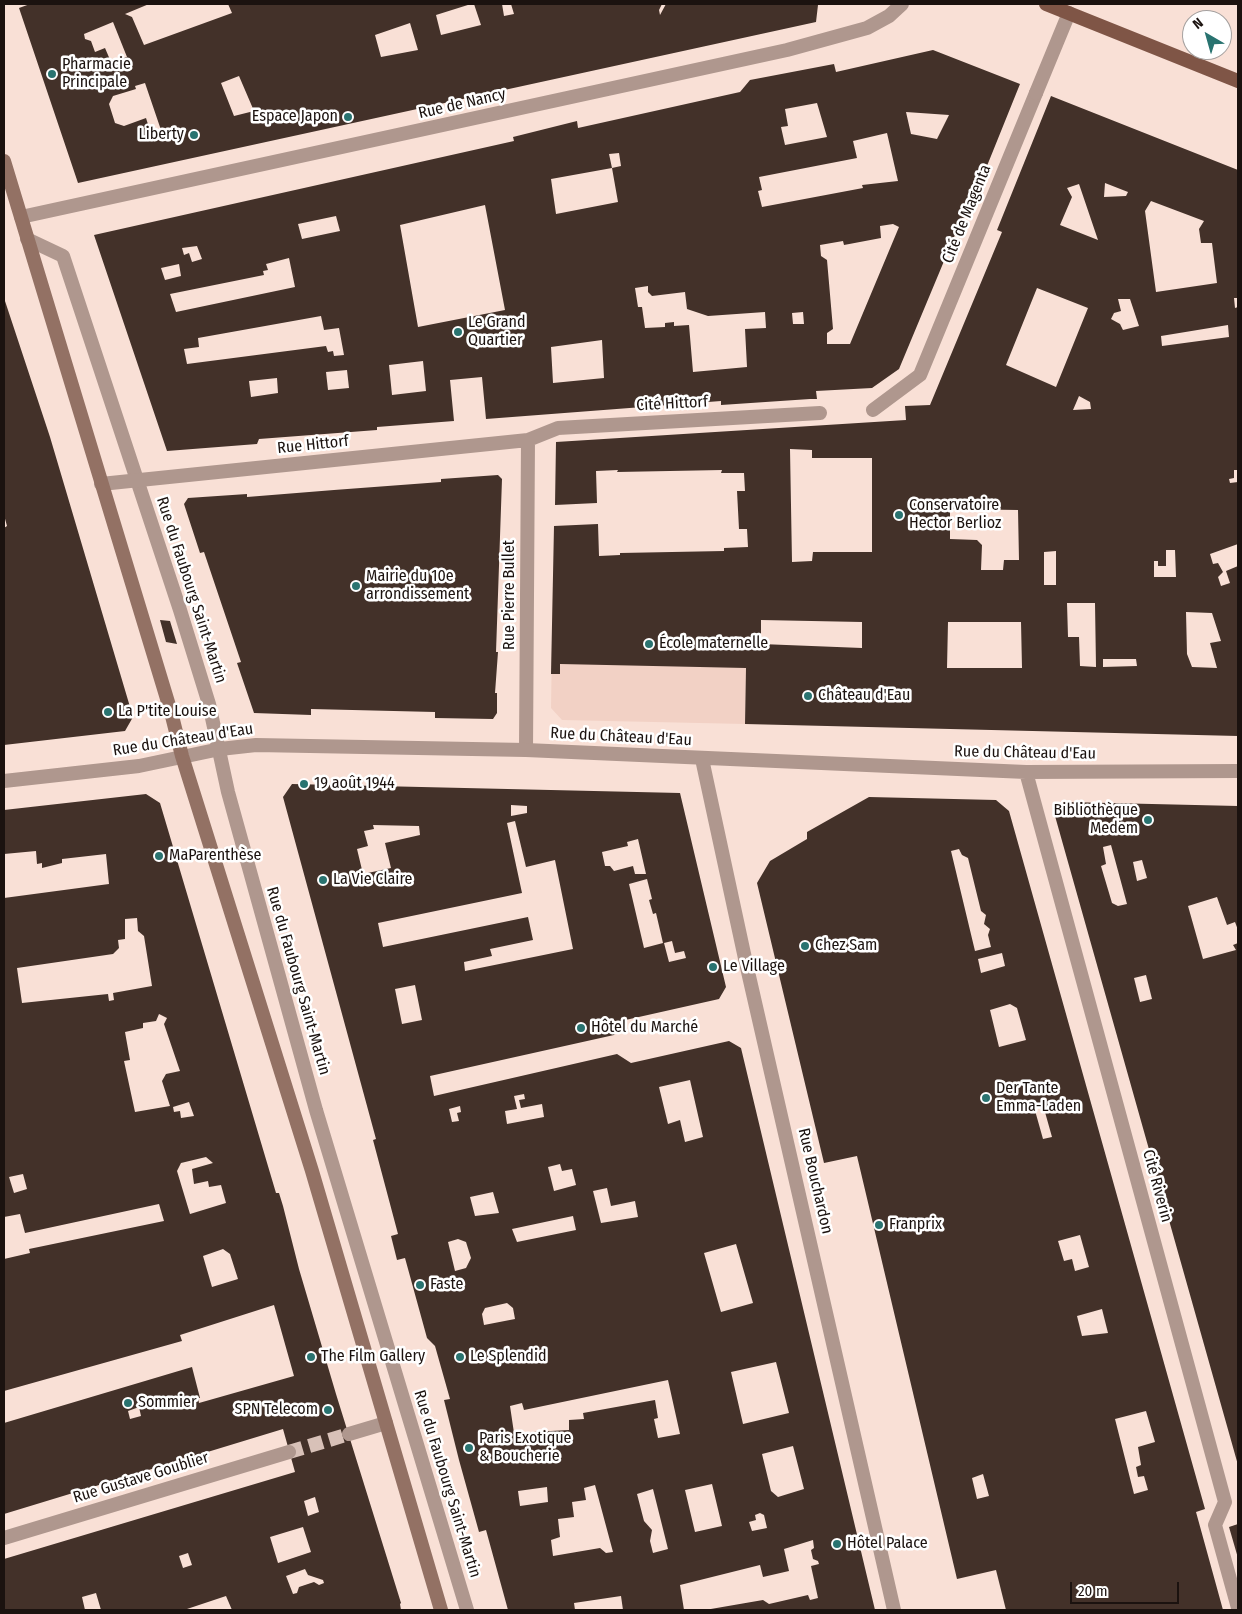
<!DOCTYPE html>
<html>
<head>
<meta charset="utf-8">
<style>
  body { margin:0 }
  #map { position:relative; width:1242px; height:1614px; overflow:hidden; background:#f9e0d6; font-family:"Fira Sans Condensed",sans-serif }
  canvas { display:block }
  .frame { position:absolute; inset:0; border:5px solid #1b120f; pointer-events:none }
  .north { position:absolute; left:1182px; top:10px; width:50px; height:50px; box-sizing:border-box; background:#fff; border:1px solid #a4a09f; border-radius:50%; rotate:322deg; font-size:14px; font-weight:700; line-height:20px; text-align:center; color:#1b120f }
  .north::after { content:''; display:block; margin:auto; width:18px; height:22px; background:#297370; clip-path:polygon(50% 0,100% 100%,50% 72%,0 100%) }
  .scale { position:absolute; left:1070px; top:1582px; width:109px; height:22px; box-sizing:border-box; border:2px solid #1b120f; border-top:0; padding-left:6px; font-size:15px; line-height:18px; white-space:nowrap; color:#1b120f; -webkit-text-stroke:4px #fff; paint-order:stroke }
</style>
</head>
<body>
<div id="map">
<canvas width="1242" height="1614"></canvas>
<div class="frame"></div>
<div class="north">N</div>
<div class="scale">20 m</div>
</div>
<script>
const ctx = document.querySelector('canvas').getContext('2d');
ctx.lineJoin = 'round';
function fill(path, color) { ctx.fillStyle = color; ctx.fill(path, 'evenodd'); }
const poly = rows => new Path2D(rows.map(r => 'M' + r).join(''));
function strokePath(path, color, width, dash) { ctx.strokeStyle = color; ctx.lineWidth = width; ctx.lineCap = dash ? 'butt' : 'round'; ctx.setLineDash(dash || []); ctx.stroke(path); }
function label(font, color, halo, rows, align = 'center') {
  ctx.font = font + ' "Fira Sans Condensed",sans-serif'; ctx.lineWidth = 5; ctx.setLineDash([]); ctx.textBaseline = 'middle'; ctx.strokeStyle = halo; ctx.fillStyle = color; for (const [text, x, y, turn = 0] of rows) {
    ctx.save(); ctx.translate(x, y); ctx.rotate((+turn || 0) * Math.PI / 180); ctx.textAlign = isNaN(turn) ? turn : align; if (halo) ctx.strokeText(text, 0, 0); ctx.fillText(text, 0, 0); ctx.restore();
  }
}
const built = poly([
  [553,577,747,620,745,724,562,720,551,708]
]);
const building = poly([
  [30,4,149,4,125,14,132,17,144,45,232,13,228,4,471,4,436,15,441,35,481,25,474,4,502,4,504,16,514,14,511,4,662,4,659,10,660,15,666,4,818,5,816,22,78,183,19,8],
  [113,22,127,57,111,62,105,48,95,52,91,41,85,39,84,34],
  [410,23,418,50,381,57,375,35],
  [239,76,254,111,234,116,221,83],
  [145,83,161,130,151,134,146,118,124,126,115,123,109,104,113,96,136,89,135,86],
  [933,50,1020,84,966,218,962,218,899,369,872,388,816,391,817,399,810,399,721,405,721,401,486,419,482,377,450,380,454,421,377,427,377,430,259,439,257,444,167,451,94,235,514,141,513,137,577,121,578,128,740,92,750,80,834,64,836,72],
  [817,103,827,137,785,145,781,127,788,126,785,109],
  [906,112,949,115,937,139,911,134],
  [887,133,898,181,862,185,863,188,762,207,758,191,762,190,759,177,857,158,853,141],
  [619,153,621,166,612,168,609,154],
  [612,168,618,202,556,214,551,179],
  [485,205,505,310,418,327,400,225],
  [336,216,340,231,302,239,298,224],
  [893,224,899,227,850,344,827,344,827,333,833,329,827,260,821,256,820,245,843,241,844,245,881,238,880,226],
  [197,246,202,259,192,262,189,253,184,255,182,248],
  [289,258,295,287,176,312,170,294,264,275,263,271,268,270,266,264],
  [179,264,181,276,165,280,161,268],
  [648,286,648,292,652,296,685,292,687,309,708,316,765,312,766,328,745,329,747,367,693,372,689,325,674,326,674,322,665,323,665,327,645,328,642,307,638,307,635,288],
  [803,312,804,324,793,324,792,313],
  [321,316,324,330,339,328,344,355,334,356,333,351,328,352,326,346,187,364,184,349,199,347,198,338],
  [602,340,604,378,553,383,551,347],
  [423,361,426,391,392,395,389,365],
  [347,370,349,388,328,390,326,372],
  [277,378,278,393,251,397,249,381],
  [1051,96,1238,170,1238,298,1234,298,1235,308,1238,307,1238,470,1234,470,1234,478,1229,479,1230,483,1238,482,1238,544,1210,554,1213,564,1218,563,1223,572,1218,577,1221,586,1230,583,1226,571,1238,566,1238,736,745,724,746,668,560,664,560,674,551,674,554,526,598,524,599,556,620,555,620,553,724,551,724,548,748,547,747,529,739,529,737,491,745,491,744,473,721,473,722,470,617,472,618,470,596,471,597,503,555,505,556,442,906,420,905,406,930,405,1002,232,997,230],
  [1105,183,1128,192,1126,196,1104,197],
  [1079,184,1098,240,1060,225,1072,197,1067,188],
  [1151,201,1204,221,1199,229,1201,243,1212,243,1217,283,1156,292,1145,211],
  [1037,288,1088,308,1056,387,1006,365],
  [1118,299,1130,299,1139,326,1123,330,1120,324,1111,319,1114,313,1121,311],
  [1228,325,1229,337,1162,346,1161,336],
  [1079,396,1090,402,1091,409,1073,410],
  [790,449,812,450,812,458,872,458,872,552,813,552,812,561,792,562],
  [950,509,1018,510,1019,560,1004,560,1003,570,981,570,982,545,977,540,950,539],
  [1166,550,1175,550,1176,577,1154,577,1154,561,1158,561,1158,566,1166,566],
  [1056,551,1056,585,1044,585,1044,552],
  [1067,603,1095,603,1096,667,1080,666,1079,637,1068,637],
  [1186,612,1212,613,1221,641,1210,643,1217,668,1192,667,1187,654],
  [761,620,862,622,862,648,761,644],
  [948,622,1021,622,1022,668,947,668],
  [1103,659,1136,659,1137,666,1103,667],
  [4,298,50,437,133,717,125,731,4,745,4,528,7,526,4,515],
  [498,475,502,479,496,652,498,652,495,693,497,693,497,713,493,719,435,718,435,712,311,709,311,715,254,713,237,663,241,662,204,552,200,553,184,504,188,498,247,494,247,497,334,490,441,482,441,479],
  [160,620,170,621,177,644,166,642],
  [292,784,680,793,726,987,719,999,621,1021,614,1035,430,1076,434,1096,617,1054,631,1063,729,1041,741,1048,875,1610,705,1610,763,1600,769,1604,808,1595,810,1600,818,1598,811,1566,819,1564,818,1561,813,1559,811,1550,814,1548,813,1540,784,1549,789,1571,763,1577,760,1565,680,1585,684,1610,623,1610,621,1596,574,1603,575,1610,508,1610,486,1530,479,1532,459,1460,444,1400,450,1399,435,1346,427,1338,405,1258,397,1260,391,1236,398,1234,373,1140,376,1139,283,797],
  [511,805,527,806,527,813,511,816],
  [515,821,526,867,555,860,573,949,465,971,464,962,492,956,490,949,533,940,528,917,383,947,378,923,522,893,507,823],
  [373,825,419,826,420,835,385,843,391,868,363,874,357,849,368,846,364,831,374,829],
  [638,839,646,874,635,874,633,866,614,871,610,866,605,866,602,852,628,846,627,842],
  [647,879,652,899,649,900,653,914,656,913,663,943,644,948,629,884],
  [672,941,675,953,684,951,686,958,669,962,664,943],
  [415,985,422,1020,402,1024,395,989],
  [690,1080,703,1137,685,1142,680,1120,668,1124,659,1087],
  [524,1094,525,1099,519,1100,521,1108,542,1104,544,1117,507,1124,505,1111,517,1109,514,1096],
  [460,1106,461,1112,457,1113,459,1121,452,1122,449,1109],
  [560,1164,562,1171,572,1169,576,1185,554,1191,548,1167],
  [607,1188,611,1206,635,1201,638,1217,601,1223,593,1191],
  [493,1192,499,1213,475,1216,470,1197],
  [573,1216,576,1230,517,1242,512,1229],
  [458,1239,466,1242,471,1258,466,1268,455,1271,448,1242],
  [736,1244,753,1303,721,1312,704,1253],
  [507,1303,513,1308,515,1319,484,1325,482,1314,485,1308],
  [776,1362,789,1413,743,1424,731,1372],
  [668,1380,680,1434,658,1438,654,1419,658,1418,655,1400,583,1413,584,1419,569,1420,569,1430,514,1433,510,1406,522,1403,524,1410],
  [793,1446,804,1489,778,1497,771,1491,762,1454],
  [712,1484,722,1526,695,1532,685,1490],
  [595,1485,613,1552,606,1553,600,1548,553,1556,551,1540,560,1537,558,1519,574,1517,572,1502,586,1500,584,1488],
  [547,1487,548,1502,520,1506,518,1491],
  [653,1489,668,1549,653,1553,650,1541,652,1530,644,1521,637,1494],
  [760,1513,764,1515,767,1528,752,1531,749,1522,756,1520,755,1515],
  [146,794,160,803,276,1193,279,1193,283,1206,299,1269,336,1394,401,1603,400,1604,401,1610,232,1610,226,1596,184,1610,101,1610,96,1593,82,1597,85,1610,4,1610,4,1559,295,1472,283,1429,4,1514,4,1423,192,1367,200,1398,198,1398,199,1403,294,1376,274,1305,180,1335,182,1341,4,1391,4,1259,30,1253,29,1249,164,1221,159,1204,25,1233,20,1214,4,1217,4,898,109,884,106,854,62,859,62,863,42,868,42,863,37,864,36,851,4,854,4,810],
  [137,918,138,931,144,936,152,986,113,993,114,1000,109,1001,108,994,22,1003,17,968,113,954,119,948,118,940,125,939,125,919],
  [159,1014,167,1018,164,1024,180,1071,166,1074,162,1081,170,1106,135,1112,124,1061,130,1060,125,1032,143,1028,143,1023,156,1021],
  [189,1102,194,1116,181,1118,180,1111,174,1112,173,1107],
  [206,1157,213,1163,192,1169,194,1184,208,1181,209,1187,221,1185,226,1203,190,1214,177,1171,181,1163],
  [23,1174,27,1189,14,1193,9,1177],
  [223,1249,230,1254,238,1279,212,1287,203,1256],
  [139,1407,141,1416,130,1419,128,1411],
  [315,1497,319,1512,308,1516,304,1501],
  [303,1527,311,1552,278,1563,270,1537],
  [188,1553,192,1565,183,1568,179,1556],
  [305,1569,308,1575,323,1580,324,1583,319,1585,314,1582,299,1587,297,1593,293,1594,286,1576],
  [869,797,996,800,1009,811,1205,1509,1196,1512,1223,1610,1006,1610,996,1570,957,1579,857,1156,824,1163,757,883,770,861,807,839,807,832],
  [959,849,962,855,968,858,981,911,986,915,984,924,990,929,988,935,991,947,975,951,951,851],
  [1002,953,1005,966,981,973,978,959],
  [1010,1004,1017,1008,1026,1040,999,1047,990,1010],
  [1043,1105,1052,1137,1043,1139,1034,1107],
  [1080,1235,1089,1267,1075,1271,1072,1259,1064,1261,1058,1241],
  [1102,1309,1108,1333,1082,1336,1077,1316],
  [1146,1411,1155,1442,1138,1447,1141,1465,1136,1467,1138,1477,1144,1476,1148,1490,1134,1494,1115,1419],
  [983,1474,989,1496,977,1499,972,1478],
  [1066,802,1238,806,1238,930,1235,922,1227,925,1217,897,1188,906,1203,959,1236,950,1233,945,1238,943,1238,1465,1055,816],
  [1111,845,1127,904,1118,906,1112,903,1101,866,1106,864,1103,847],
  [1142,860,1147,878,1137,881,1133,862],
  [1146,975,1152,999,1140,1002,1134,978],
  [1238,1524,1238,1558,1229,1527]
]);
const pedestrianTunnel = poly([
  [289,1452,349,1434]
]);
const service = poly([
  [27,239,63,256,180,610,209,704,228,792,316,1110,467,1610],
  [873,410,920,375,1036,93]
]);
const pedestrian = poly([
  [101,484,528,440,558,428,820,413],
  [526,750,528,440],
  [349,1434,386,1423],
  [4,1538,289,1452]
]);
const minor = poly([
  [1036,93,1069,13],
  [21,217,787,50,867,28,889,16,902,4],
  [702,759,746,963,894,1610],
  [1026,772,1225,1502,1215,1525,1238,1608],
  [4,781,139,766,220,749,256,745,526,750,1026,772,1238,771]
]);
const secondary = poly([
  [4,161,171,712,182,756,312,1171,441,1610]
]);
const primary = poly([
  [1046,4,1238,81]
]);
const markers = [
  [52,74,5,"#297370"],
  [348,117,5,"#297370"],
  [194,135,5,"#297370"],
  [458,332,5,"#297370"],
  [899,515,5,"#297370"],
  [356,586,5,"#297370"],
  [649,644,5,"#297370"],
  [808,696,5,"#297370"],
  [108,712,5,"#297370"],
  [304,784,5,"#297370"],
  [1148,820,5,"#297370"],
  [159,856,5,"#297370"],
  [323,880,5,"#297370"],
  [805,946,5,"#297370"],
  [713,967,5,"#297370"],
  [581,1028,5,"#297370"],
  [986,1098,5,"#297370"],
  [879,1225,5,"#297370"],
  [420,1285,5,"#297370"],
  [311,1357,5,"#297370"],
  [460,1357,5,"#297370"],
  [128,1403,5,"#297370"],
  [328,1410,5,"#297370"],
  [469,1448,5,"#297370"],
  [837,1544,5,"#297370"]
];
const poiNames = [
  ["Pharmacie",62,65],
  ["Principale",62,83],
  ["Espace Japon",338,117,"right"],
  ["Liberty",184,135,"right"],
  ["Le Grand",468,323],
  ["Quartier",468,341],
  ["Conservatoire",909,506],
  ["Hector Berlioz",909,524],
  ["Mairie du 10e",366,577],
  ["arrondissement",366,595],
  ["École maternelle",659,644],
  ["Château d'Eau",818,696],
  ["La P'tite Louise",118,712],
  ["19 août 1944",314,784],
  ["Bibliothèque",1138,811,"right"],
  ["Medem",1138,829,"right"],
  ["MaParenthèse",169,856],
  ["La Vie Claire",333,880],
  ["Chez Sam",815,946],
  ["Le Village",723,967],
  ["Hôtel du Marché",591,1028],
  ["Der Tante",996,1089],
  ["Emma-Laden",996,1107],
  ["Franprix",889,1225],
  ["Faste",430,1285],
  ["The Film Gallery",321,1357],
  ["Le Splendid",470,1357],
  ["Sommier",138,1403],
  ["SPN Telecom",318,1410,"right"],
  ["Paris Exotique",479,1439],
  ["& Boucherie",479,1457],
  ["Hôtel Palace",847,1544]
];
const streetNames = [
  ["Rue de Nancy",462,104,-13],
  ["Cité de Magenta",967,214,-68],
  ["Cité Hittorf",672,404,-3],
  ["Rue Hittorf",313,445,-6],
  ["Rue du Faubourg Saint-Martin",191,590,72],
  ["Rue Pierre Bullet",510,595,-90],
  ["Rue du Château d'Eau",621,737,3],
  ["Rue du Château d'Eau",183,740,-9],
  ["Rue du Château d'Eau",1025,753,1],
  ["Rue du Faubourg Saint-Martin",298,981,74],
  ["Rue Bouchardon",815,1181,77],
  ["Cité Riverin",1157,1186,75],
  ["Rue Gustave Goublier",141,1478,-17],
  ["Rue du Faubourg Saint-Martin",447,1484,73]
];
fill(built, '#f2d1c5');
fill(building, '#433129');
strokePath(pedestrianTunnel, '#d8c1b8', 14, [14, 7]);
strokePath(service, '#af978e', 14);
strokePath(pedestrian, '#af978e', 14);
strokePath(minor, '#af978e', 14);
strokePath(secondary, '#937164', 14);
strokePath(primary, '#7f5546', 14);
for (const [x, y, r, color] of markers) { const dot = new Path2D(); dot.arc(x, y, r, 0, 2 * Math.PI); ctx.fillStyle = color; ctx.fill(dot); strokePath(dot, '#fff', 2); }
label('16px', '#1b120f', '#fff', poiNames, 'left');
label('16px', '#1b120f', '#fff', streetNames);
</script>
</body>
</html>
